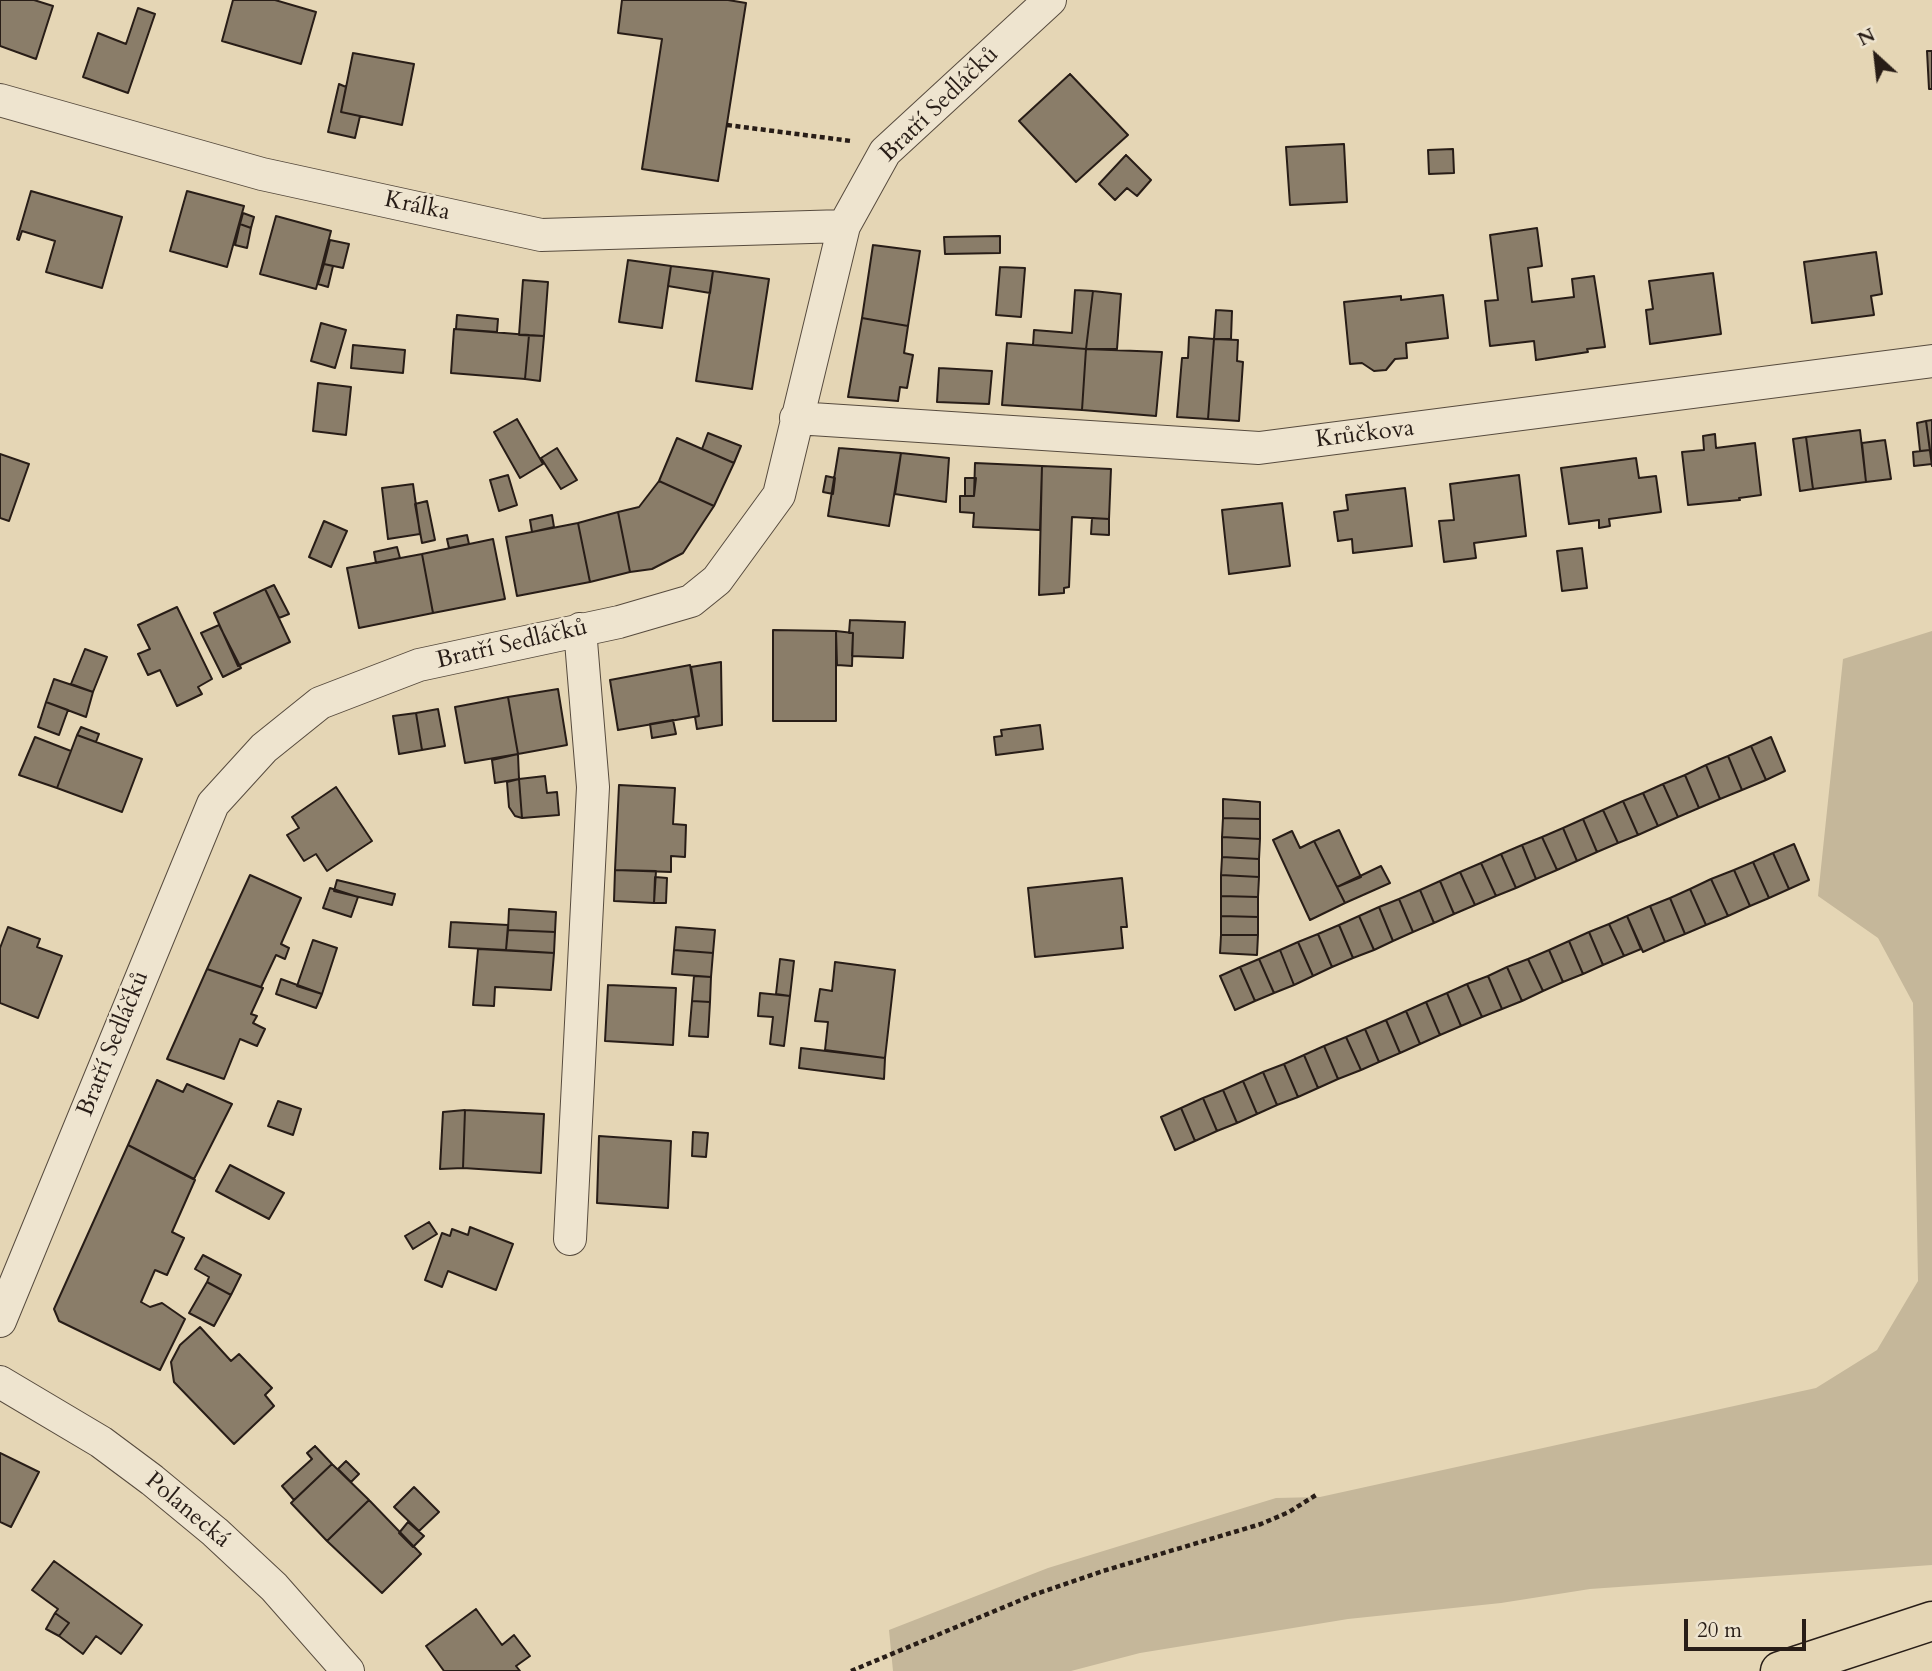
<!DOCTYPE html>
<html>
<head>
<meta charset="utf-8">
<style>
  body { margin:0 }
  #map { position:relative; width:1932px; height:1671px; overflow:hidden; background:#e5d6b5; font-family:Cardo,serif }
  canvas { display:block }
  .north { position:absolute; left:1841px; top:21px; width:70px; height:70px; -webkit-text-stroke:5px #eee4cf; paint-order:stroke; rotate:333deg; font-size:19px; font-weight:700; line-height:28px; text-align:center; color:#281d17 }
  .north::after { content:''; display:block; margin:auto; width:24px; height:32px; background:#281d17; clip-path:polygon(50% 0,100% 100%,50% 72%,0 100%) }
  .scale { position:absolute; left:1684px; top:1619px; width:122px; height:32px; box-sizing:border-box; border:4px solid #281d17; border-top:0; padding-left:9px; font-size:21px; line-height:24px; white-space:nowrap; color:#281d17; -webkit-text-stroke:5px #eee4cf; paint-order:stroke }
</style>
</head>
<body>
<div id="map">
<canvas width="1932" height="1671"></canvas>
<div class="north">N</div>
<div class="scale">20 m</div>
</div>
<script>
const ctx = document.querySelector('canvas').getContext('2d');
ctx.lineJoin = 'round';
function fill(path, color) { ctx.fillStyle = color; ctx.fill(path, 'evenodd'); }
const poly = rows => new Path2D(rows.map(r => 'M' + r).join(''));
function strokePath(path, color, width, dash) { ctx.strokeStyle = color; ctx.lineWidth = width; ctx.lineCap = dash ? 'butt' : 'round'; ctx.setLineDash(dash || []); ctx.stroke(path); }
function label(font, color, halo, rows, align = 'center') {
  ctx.font = font + ' Cardo,serif'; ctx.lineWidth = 5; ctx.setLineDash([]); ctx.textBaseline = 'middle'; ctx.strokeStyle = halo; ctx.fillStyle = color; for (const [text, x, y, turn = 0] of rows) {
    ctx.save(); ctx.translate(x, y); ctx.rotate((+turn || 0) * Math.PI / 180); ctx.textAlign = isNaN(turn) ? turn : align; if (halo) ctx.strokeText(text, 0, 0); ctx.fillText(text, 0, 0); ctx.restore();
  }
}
const green = poly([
  [1932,631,1932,1565,1590,1589,1501,1603,1348,1619,1140,1653,1071,1671,893,1671,889,1630,1048,1568,1276,1498,1320,1497,1816,1388,1877,1350,1918,1281,1913,1003,1878,938,1818,896,1843,659]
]);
const building = poly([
  [0,0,34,0,53,6,36,59,0,46,0,0],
  [233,0,275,0,316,12,301,64,222,41,233,0],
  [622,0,728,0,746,3,718,181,642,169,662,39,618,33,622,0],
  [138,8,155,14,128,93,83,77,98,33,126,44,138,8],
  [1927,51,1932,51,1932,89,1929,89,1927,51],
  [353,53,414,64,402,125,341,112,353,53],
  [1070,74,1128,135,1076,182,1019,121,1070,74],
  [339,84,346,87,341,112,360,116,355,138,328,132,339,84],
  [1344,144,1347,202,1290,205,1286,147,1344,144],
  [1453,149,1454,173,1429,174,1428,150,1453,149],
  [1126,155,1151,180,1137,196,1127,188,1115,200,1099,184,1126,155],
  [31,191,122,217,102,288,46,272,55,241,22,231,19,240,17,239,31,191],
  [187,191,244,206,227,267,170,251,187,191],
  [243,213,254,217,251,228,240,224,243,213],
  [276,216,331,231,316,289,260,274,276,216],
  [240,224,251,228,247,248,235,245,240,224],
  [1537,228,1542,266,1528,268,1532,302,1574,297,1572,279,1594,276,1605,347,1587,349,1588,352,1536,360,1534,341,1490,346,1485,301,1498,300,1490,235,1537,228],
  [1000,236,1000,253,945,254,944,237,1000,236],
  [330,240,349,244,343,268,324,264,330,240],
  [873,245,920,251,908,326,862,318,873,245],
  [1876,252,1882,294,1871,296,1874,315,1812,323,1804,262,1876,252],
  [628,260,671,266,662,328,619,322,628,260],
  [324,264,333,266,328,287,318,284,324,264],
  [671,266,713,271,710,293,668,286,671,266],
  [1000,267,1025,268,1021,317,996,315,1000,267],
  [713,271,769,279,752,389,696,381,713,271],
  [1713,273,1721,334,1650,344,1646,310,1653,309,1649,281,1713,273],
  [523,280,548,282,544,336,519,335,523,280],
  [1075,290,1093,291,1086,349,1033,345,1034,330,1072,333,1075,290],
  [1093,291,1121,294,1117,349,1086,349,1093,291],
  [1443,295,1448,338,1406,343,1407,358,1395,359,1386,370,1374,371,1362,363,1350,364,1344,302,1401,296,1401,300,1443,295],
  [1216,310,1232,311,1231,339,1214,339,1216,310],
  [457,315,498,319,497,332,456,329,457,315],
  [862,318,908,326,904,353,913,355,907,388,900,387,898,401,848,397,862,318],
  [321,323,346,330,335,368,311,361,321,323],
  [454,329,529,335,525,379,451,373,454,329],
  [529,335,544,336,540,381,525,379,529,335],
  [1189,337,1214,339,1208,419,1177,417,1182,358,1188,358,1189,337],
  [1214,339,1238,340,1237,361,1243,362,1239,421,1208,419,1214,339],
  [1007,343,1086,349,1082,410,1002,405,1007,343],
  [353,345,405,350,403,373,351,368,353,345],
  [1086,349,1162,352,1156,416,1082,410,1086,349],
  [939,368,992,371,989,404,937,402,939,368],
  [318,383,351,387,346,435,313,431,318,383],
  [517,419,543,464,520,478,494,432,517,419],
  [1932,420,1932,466,1926,421,1932,420],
  [1926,421,1930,450,1920,451,1917,423,1926,421],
  [1860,430,1866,482,1813,489,1806,437,1860,430],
  [708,433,741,446,734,463,702,449,708,433],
  [1715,434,1716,448,1755,443,1761,495,1739,498,1740,500,1688,505,1682,452,1704,450,1703,436,1715,434],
  [1806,437,1813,489,1800,491,1793,439,1806,437],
  [677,438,734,463,714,506,659,481,677,438],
  [1885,440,1891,479,1866,482,1862,443,1885,440],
  [557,448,577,480,561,489,541,458,557,448],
  [839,448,901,453,889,526,828,516,839,448],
  [1930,450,1932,464,1914,466,1913,452,1930,450],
  [901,453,949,458,946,502,895,494,901,453],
  [0,454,29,464,9,521,0,518,0,454],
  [1636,458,1639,478,1656,476,1661,512,1609,519,1610,526,1599,528,1599,520,1569,524,1561,468,1636,458],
  [975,463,1042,466,1040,530,973,527,974,513,960,512,960,496,974,496,975,463],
  [1042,466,1111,469,1109,519,1072,517,1069,587,1064,588,1064,593,1039,595,1042,466],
  [508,475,517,505,499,511,490,480,508,475],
  [1519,475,1526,536,1474,543,1476,558,1444,562,1439,521,1454,520,1450,484,1519,475],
  [826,476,835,478,833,494,823,492,826,476],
  [965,478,976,478,974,496,965,496,965,478],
  [659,481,714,506,683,553,652,569,630,572,618,512,639,507,659,481],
  [413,484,420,534,388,539,382,488,413,484],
  [1405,488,1412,546,1353,553,1352,539,1338,541,1334,512,1348,510,1346,495,1405,488],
  [427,501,435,540,422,543,415,504,427,501],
  [1282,503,1290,566,1229,574,1222,510,1282,503],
  [618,512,630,572,590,582,578,523,618,512],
  [552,515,554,527,532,532,530,520,552,515],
  [1092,518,1109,519,1109,535,1091,534,1092,518],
  [324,521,347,531,331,567,309,557,324,521],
  [578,523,590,582,517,596,506,537,578,523],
  [467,535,469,544,449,548,447,539,467,535],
  [493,539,505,599,433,613,422,554,493,539],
  [397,547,400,558,376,563,374,552,397,547],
  [1582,548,1587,588,1562,591,1557,551,1582,548],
  [422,554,433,613,359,628,347,568,422,554],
  [274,585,289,614,279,618,265,589,274,585],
  [265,589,290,642,238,666,214,613,265,589],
  [177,607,212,679,198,687,202,694,177,706,160,670,148,675,138,654,150,649,138,625,177,607],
  [850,620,905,622,903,658,852,656,853,633,849,633,850,620],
  [219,625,241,668,223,677,201,633,219,625],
  [773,630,836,631,836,721,773,721,773,630],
  [836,631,853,633,852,666,837,665,836,631],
  [85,649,107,657,93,692,71,684,85,649],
  [721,662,722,725,697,729,695,717,699,716,691,667,721,662],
  [690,665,699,716,618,730,610,680,690,665],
  [54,679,93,692,86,717,46,702,54,679],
  [558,689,567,745,518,754,508,697,558,689],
  [508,697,518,754,465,763,455,707,508,697],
  [46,702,68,710,59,735,38,727,46,702],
  [438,709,445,746,422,750,416,713,438,709],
  [416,713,422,750,399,754,393,716,416,713],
  [673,720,676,734,652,738,650,724,673,720],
  [1040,725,1043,749,996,755,994,737,1002,736,1001,730,1040,725],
  [81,727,99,734,96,742,77,735,81,727],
  [77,735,142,759,122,812,57,788,77,735],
  [35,737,71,751,57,788,19,775,35,737],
  [1771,737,1785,771,1766,780,1751,746,1771,737],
  [1751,746,1766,780,1742,790,1728,756,1751,746],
  [518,754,519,779,495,783,492,760,518,754],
  [1728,756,1742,790,1720,799,1706,765,1728,756],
  [1706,765,1720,799,1699,808,1685,775,1706,765],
  [1685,775,1699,808,1678,817,1663,784,1685,775],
  [545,776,547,793,557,792,559,815,522,818,519,779,545,776],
  [519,779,522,818,515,816,509,807,507,782,519,779],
  [1663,784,1678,817,1658,826,1643,793,1663,784],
  [619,785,675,788,673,824,686,825,685,857,671,856,671,872,615,870,619,785],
  [336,787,372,841,327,871,316,854,304,861,287,835,299,828,292,817,336,787],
  [1643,793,1658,826,1638,835,1623,801,1643,793],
  [1223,799,1260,802,1260,819,1223,818,1223,799],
  [1623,801,1638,835,1618,843,1603,810,1623,801],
  [1603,810,1618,843,1597,852,1583,819,1603,810],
  [1223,818,1260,819,1260,839,1222,837,1223,818],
  [1583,819,1597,852,1577,861,1563,828,1583,819],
  [1563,828,1577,861,1557,870,1542,837,1563,828],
  [1339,830,1361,877,1337,887,1314,841,1339,830],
  [1292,831,1300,848,1314,841,1345,903,1310,920,1273,840,1292,831],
  [1222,837,1260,839,1259,859,1222,857,1222,837],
  [1542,837,1557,870,1536,879,1522,845,1542,837],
  [1794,844,1809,880,1789,889,1773,853,1794,844],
  [1522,845,1536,879,1516,888,1501,854,1522,845],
  [1773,853,1789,889,1769,898,1753,862,1773,853],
  [1501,854,1516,888,1496,896,1481,863,1501,854],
  [1222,857,1259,859,1259,877,1221,875,1222,857],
  [1753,862,1769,898,1750,906,1734,870,1753,862],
  [1481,863,1496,896,1475,905,1460,872,1481,863],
  [1381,866,1390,883,1345,903,1337,887,1381,866],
  [615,870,656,871,654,903,614,901,615,870],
  [1734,870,1750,906,1728,916,1711,879,1734,870],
  [1460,872,1475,905,1454,914,1440,881,1460,872],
  [250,875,301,898,281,944,289,948,285,959,276,955,261,987,207,969,250,875],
  [1221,875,1259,877,1258,897,1221,896,1221,875],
  [655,877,667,878,666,903,654,903,655,877],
  [1122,878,1127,927,1121,927,1123,948,1035,957,1028,888,1122,878],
  [1711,879,1728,916,1706,925,1690,889,1711,879],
  [337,880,395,894,392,905,334,891,337,880],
  [1440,881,1454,914,1434,923,1420,890,1440,881],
  [330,888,358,897,351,917,323,908,330,888],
  [1690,889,1706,925,1685,934,1670,898,1690,889],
  [1420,890,1434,923,1413,932,1399,899,1420,890],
  [1221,896,1258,897,1258,917,1221,916,1221,896],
  [1670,898,1685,934,1665,942,1650,906,1670,898],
  [1399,899,1413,932,1393,941,1379,907,1399,899],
  [1650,906,1665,942,1643,952,1627,916,1650,906],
  [1379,907,1393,941,1374,950,1359,916,1379,907],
  [509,909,556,912,555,932,508,930,509,909],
  [1221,916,1258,917,1258,935,1221,935,1221,916],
  [1359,916,1374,950,1353,958,1339,925,1359,916],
  [1627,916,1641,949,1624,956,1609,924,1627,916],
  [451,922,508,925,506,950,449,947,451,922],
  [1609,924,1624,956,1603,965,1589,932,1609,924],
  [1339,925,1353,958,1332,967,1318,934,1339,925],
  [8,927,40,939,37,947,62,956,38,1018,0,1003,0,948,8,927],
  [676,927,715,930,713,953,674,950,676,927],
  [508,930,555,932,554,953,506,950,508,930],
  [1589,932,1603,965,1583,974,1569,941,1589,932],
  [1318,934,1332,967,1313,976,1298,942,1318,934],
  [1221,935,1258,935,1257,955,1220,953,1221,935],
  [313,940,337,948,322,994,297,986,313,940],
  [1569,941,1583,974,1563,982,1549,950,1569,941],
  [1298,942,1313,976,1294,985,1280,950,1298,942],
  [478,949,554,953,551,990,495,987,494,1006,473,1005,478,949],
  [674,950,713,953,711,977,672,974,674,950],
  [1280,950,1294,985,1274,993,1259,959,1280,950],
  [1549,950,1563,982,1543,991,1528,959,1549,950],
  [780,959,794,961,790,996,776,994,780,959],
  [1259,959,1274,993,1255,1001,1240,967,1259,959],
  [1528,959,1543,991,1522,1001,1507,967,1528,959],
  [835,962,895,970,885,1058,825,1050,828,1022,815,1021,820,989,832,991,835,962],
  [1240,967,1255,1001,1235,1010,1220,976,1240,967],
  [1507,967,1522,1001,1502,1009,1488,976,1507,967],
  [207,969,263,988,251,1014,257,1016,253,1023,265,1029,257,1046,240,1039,224,1079,167,1059,207,969],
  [694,976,711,977,710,1002,692,1001,694,976],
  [1488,976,1502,1009,1482,1017,1467,984,1488,976],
  [281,979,322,994,316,1008,276,994,281,979],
  [1467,984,1482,1017,1461,1026,1447,993,1467,984],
  [608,985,676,988,673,1045,605,1041,608,985],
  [760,993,790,996,784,1046,770,1044,773,1017,758,1016,760,993],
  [1447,993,1461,1026,1440,1035,1426,1002,1447,993],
  [692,1001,710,1002,708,1037,689,1036,692,1001],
  [1426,1002,1440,1035,1420,1044,1406,1011,1426,1002],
  [1406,1011,1420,1044,1400,1053,1386,1020,1406,1011],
  [1386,1020,1400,1053,1379,1062,1365,1029,1386,1020],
  [1365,1029,1379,1062,1361,1070,1346,1037,1365,1029],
  [1346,1037,1361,1070,1338,1079,1324,1046,1346,1037],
  [1324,1046,1338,1079,1318,1088,1304,1055,1324,1046],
  [801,1048,885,1058,884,1079,799,1068,801,1048],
  [1304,1055,1318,1088,1298,1097,1284,1064,1304,1055],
  [1284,1064,1298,1097,1277,1105,1263,1072,1284,1064],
  [1263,1072,1277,1105,1257,1114,1243,1081,1263,1072],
  [157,1080,183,1092,187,1084,232,1104,194,1179,128,1145,157,1080],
  [1243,1081,1257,1114,1237,1123,1223,1090,1243,1081],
  [1223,1090,1237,1123,1217,1131,1203,1098,1223,1090],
  [1203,1098,1217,1131,1195,1141,1181,1108,1203,1098],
  [278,1101,301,1109,293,1135,268,1126,278,1101],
  [1181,1108,1195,1141,1175,1150,1161,1117,1181,1108],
  [465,1110,463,1168,440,1169,443,1112,465,1110],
  [465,1110,544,1114,541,1173,463,1168,465,1110],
  [693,1132,708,1133,706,1157,692,1156,693,1132],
  [599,1136,671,1141,668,1208,597,1203,599,1136],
  [128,1145,195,1180,172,1232,184,1238,167,1275,155,1270,141,1302,150,1307,162,1303,185,1319,160,1370,59,1321,54,1309,128,1145],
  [230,1165,284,1193,269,1219,216,1191,230,1165],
  [429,1222,437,1234,413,1249,405,1236,429,1222],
  [470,1227,513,1244,496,1290,448,1271,442,1287,425,1280,442,1233,450,1236,452,1229,468,1235,470,1227],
  [203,1255,241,1275,231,1295,207,1282,209,1277,195,1269,203,1255],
  [207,1282,231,1295,214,1326,189,1313,207,1282],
  [200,1327,231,1361,239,1354,272,1388,265,1395,274,1406,234,1444,174,1382,171,1362,180,1345,200,1327],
  [315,1446,332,1464,294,1500,282,1486,312,1459,307,1453,315,1446],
  [0,1453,39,1472,11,1527,0,1522,0,1453],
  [346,1461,359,1474,351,1482,338,1469,346,1461],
  [332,1464,369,1500,327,1541,291,1503,332,1464],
  [414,1487,439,1512,419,1531,394,1507,414,1487],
  [369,1500,421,1554,382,1593,327,1541,369,1500],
  [408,1522,424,1536,413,1547,399,1533,408,1522],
  [54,1561,142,1625,121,1654,96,1636,83,1654,59,1636,69,1623,55,1613,58,1609,32,1590,54,1561],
  [476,1609,502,1645,514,1635,530,1656,516,1666,520,1671,444,1671,426,1646,476,1609],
  [55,1613,69,1623,59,1636,46,1629,55,1613]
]);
const path = poly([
  [727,125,851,141],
  [851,1671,1033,1595,1103,1571,1261,1524,1289,1512,1316,1495]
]);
const street = poly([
  [0,100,262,174,541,235,844,226],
  [796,418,1259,448,1932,361],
  [570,1239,593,787,580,629],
  [0,1321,213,804,264,748,320,703,419,665,619,622,691,601,717,580,779,495,844,226,885,152,1050,0],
  [0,1382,101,1442,152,1480,215,1532,274,1587,348,1671]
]);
const highway = poly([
  [1780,1671,1932,1621]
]);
const streetNames = [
  ["Bratří Sedláčků",940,105,-44],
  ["Králka",417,207,12],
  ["Krůčkova",1365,435,-7],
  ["Bratří Sedláčků",512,645,-13],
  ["Bratří Sedláčků",114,1044,-68],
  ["Polanecká",187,1511,40]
];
fill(green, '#c5b79a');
fill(building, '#8a7d69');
strokePath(building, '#281d17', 2);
strokePath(street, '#574b3e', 34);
strokePath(highway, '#281d17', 41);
strokePath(path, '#281d17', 4.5, [5, 3.5]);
strokePath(street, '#eee4cf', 32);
strokePath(highway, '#e5d6b5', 38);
label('24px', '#281d17', '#eee4cf', streetNames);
</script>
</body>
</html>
